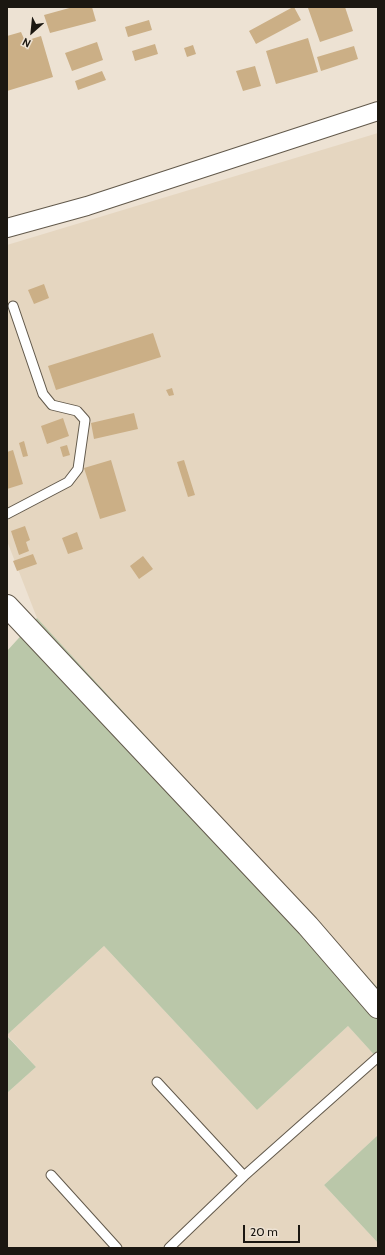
<!DOCTYPE html>
<html>
<head>
<meta charset="utf-8">
<style>
  body { margin:0 }
  #map { position:relative; width:385px; height:1255px; overflow:hidden; background:#ede2d3; font-family:Cabin,sans-serif }
  canvas { display:block }
  .frame { position:absolute; inset:0; border:8px solid #1b1711; pointer-events:none }
  .north { position:absolute; left:12px; top:12px; width:40px; height:40px; -webkit-text-stroke:3px #ede2d3; paint-order:stroke; rotate:207deg; font-size:11px; font-weight:700; line-height:16px; text-align:center; color:#1b1711 }
  .north::after { content:''; display:block; margin:auto; width:14px; height:18px; background:#1b1711; clip-path:polygon(50% 0,100% 100%,50% 72%,0 100%) }
  .scale { position:absolute; left:243px; top:1225px; width:57px; height:18px; box-sizing:border-box; border:2px solid #1b1711; border-top:0; padding-left:5px; font-size:12px; line-height:14px; white-space:nowrap; color:#1b1711; -webkit-text-stroke:3px #ede2d3; paint-order:stroke }
</style>
</head>
<body>
<div id="map">
<canvas width="385" height="1255"></canvas>
<div class="frame"></div>
<div class="north">N</div>
<div class="scale">20 m</div>
</div>
<script>
const ctx = document.querySelector('canvas').getContext('2d');
ctx.lineJoin = 'round';
function fill(path, color) { ctx.fillStyle = color; ctx.fill(path, 'evenodd'); }
const poly = rows => new Path2D(rows.map(r => 'M' + r).join(''));
function strokePath(path, color, width, dash) { ctx.strokeStyle = color; ctx.lineWidth = width; ctx.lineCap = dash ? 'butt' : 'round'; ctx.setLineDash(dash || []); ctx.stroke(path); }
const built = poly([
  [378,133,378,988,37,618,7,541,7,245],
  [104,946,257,1110,348,1026,378,1059,378,1135,324,1185,378,1243,378,1248,7,1248,7,1093,36,1067,7,1035]
]);
const green = poly([
  [37,618,378,988,378,1059,348,1026,257,1110,104,946,7,1035,7,651],
  [7,1036,36,1067,7,1093],
  [378,1135,378,1243,324,1185]
]);
const building = poly([
  [73,7,92,7,96,21,50,33,44,15],
  [293,7,294,7,301,20,256,44,249,31],
  [311,7,345,7,353,31,320,42,308,8],
  [149,20,152,30,128,37,125,27],
  [21,32,25,41,41,36,53,77,7,91,7,36],
  [308,38,318,72,276,84,266,51],
  [97,42,103,60,72,71,65,53],
  [155,44,158,54,135,61,132,51],
  [193,45,196,54,187,57,184,48],
  [354,46,358,59,321,71,317,57],
  [255,66,261,86,243,91,236,71],
  [102,71,106,80,78,90,75,81],
  [44,284,49,298,34,304,28,290],
  [153,333,161,357,56,390,48,366],
  [172,388,174,395,169,396,166,390],
  [134,413,138,429,94,439,91,423],
  [63,418,69,436,47,444,41,426],
  [24,441,28,456,23,457,19,443],
  [67,445,70,455,63,457,60,447],
  [13,450,23,484,7,489,7,452],
  [111,460,126,511,100,519,84,468],
  [184,460,195,495,188,497,177,462],
  [25,526,30,540,26,542,29,551,19,555,11,531],
  [77,532,83,549,68,554,62,538],
  [33,554,37,564,17,571,13,561],
  [143,556,153,569,139,579,130,566]
]);
const service = poly([
  [7,514,68,482,78,469,85,420,77,411,52,405,43,394,13,306],
  [157,1082,244,1176],
  [51,1175,117,1248],
  [169,1248,244,1176,378,1057]
]);
const minor = poly([
  [7,228,87,206,378,111]
]);
const tertiary = poly([
  [7,606,308,926,378,1007]
]);
fill(built, '#e5d6c0');
fill(green, '#bac7a9');
fill(building, '#cbaf86');
strokePath(service, '#62594b', 11);
strokePath(minor, '#62594b', 20);
strokePath(tertiary, '#62594b', 24);
strokePath(service, '#fff', 9);
strokePath(minor, '#fff', 18);
strokePath(tertiary, '#fff', 22);
</script>
</body>
</html>
